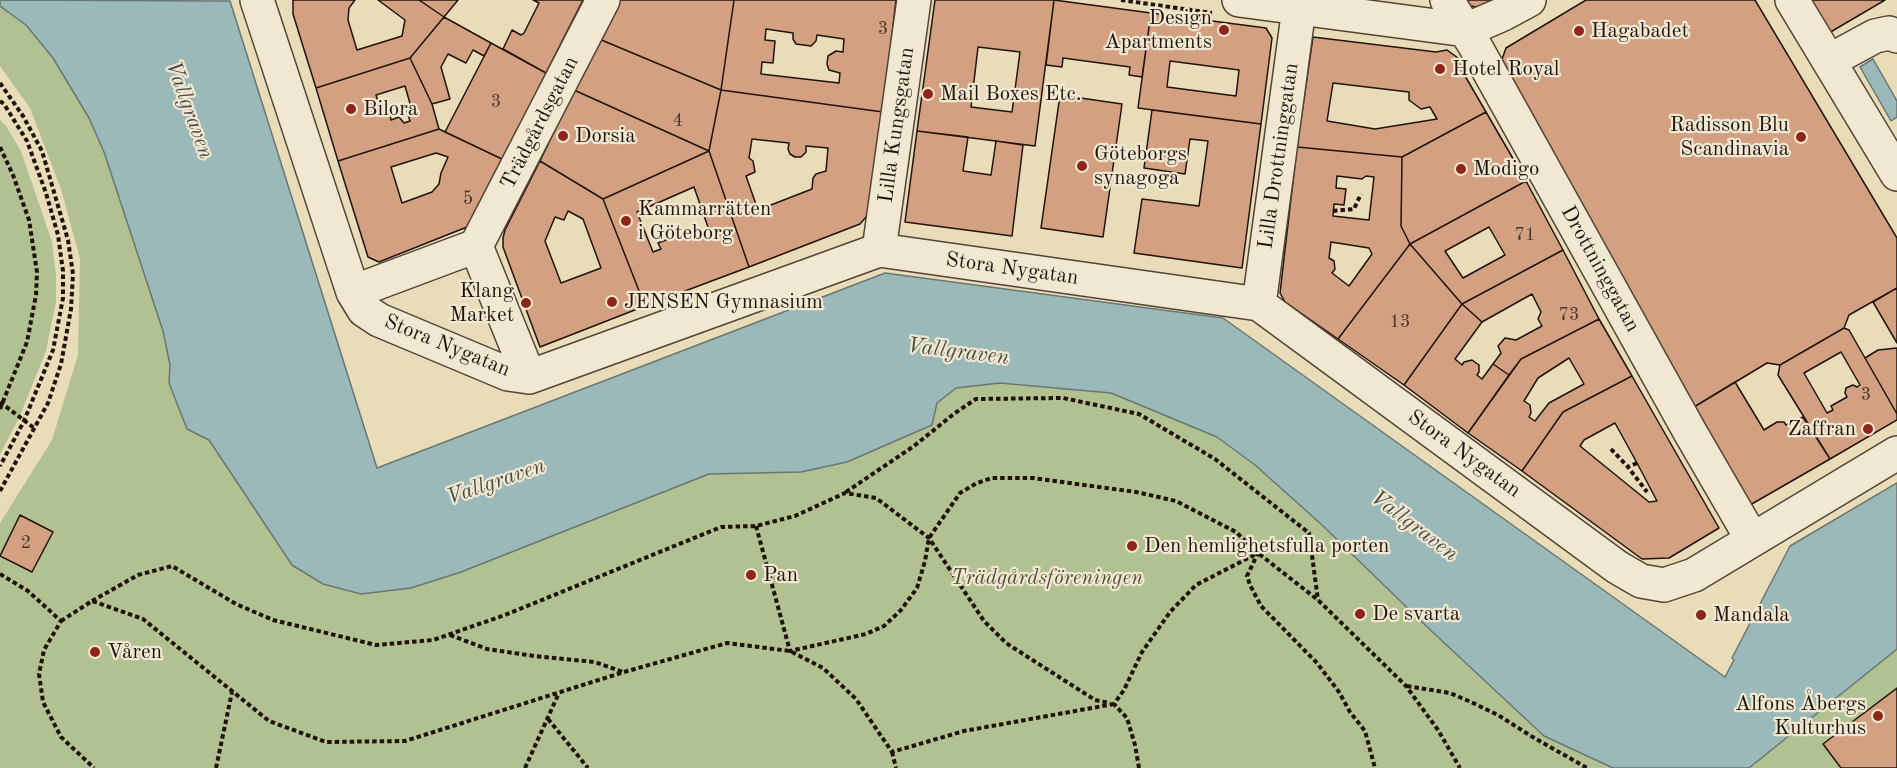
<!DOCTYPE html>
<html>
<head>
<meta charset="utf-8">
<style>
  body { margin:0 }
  canvas { display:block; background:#e9dcb9 }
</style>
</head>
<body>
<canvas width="1897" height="768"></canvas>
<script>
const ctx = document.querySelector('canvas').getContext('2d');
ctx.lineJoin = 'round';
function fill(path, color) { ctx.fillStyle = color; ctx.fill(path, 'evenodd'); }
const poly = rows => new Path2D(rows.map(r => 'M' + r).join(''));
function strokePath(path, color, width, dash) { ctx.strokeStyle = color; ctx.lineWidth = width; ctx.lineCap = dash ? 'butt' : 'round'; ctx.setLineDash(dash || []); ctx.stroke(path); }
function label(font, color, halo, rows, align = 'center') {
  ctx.font = font + ' "Old Standard TT",serif'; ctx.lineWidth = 4.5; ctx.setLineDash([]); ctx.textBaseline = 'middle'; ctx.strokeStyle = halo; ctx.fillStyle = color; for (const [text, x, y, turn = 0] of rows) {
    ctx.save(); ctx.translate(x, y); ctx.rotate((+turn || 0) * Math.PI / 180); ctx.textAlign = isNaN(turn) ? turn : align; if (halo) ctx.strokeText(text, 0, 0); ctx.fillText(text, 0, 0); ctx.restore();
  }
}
const green = poly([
  [0,6,26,25,53,58,89,118,104,152,163,331,170,365,169,383,187,429,209,440,292,565,461,572,709,474,801,472,937,403,957,388,1000,383,1111,393,1217,437,1255,465,1321,524,1424,624,1544,736,1613,768,0,768,0,523,52,440,78,355,80,259,61,189,30,108,0,66],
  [0,120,6,126,21,151,52,242,56,275,56,302,46,351,19,418,0,454],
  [1897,649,1897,768,1749,768]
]);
const water = poly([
  [0,0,230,1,377,468,885,273,1223,318,1725,677,1734,660,1732,658,1790,546,1897,483,1897,649,1749,768,1613,768,1544,736,1424,624,1321,524,1255,465,1217,437,1111,393,1000,383,956,388,937,403,932,425,847,462,801,472,709,474,461,572,411,588,361,594,323,584,292,565,209,440,187,429,169,383,170,365,163,331,104,152,89,118,53,58,26,25,0,6,0,0],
  [1873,59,1897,101,1897,117,1891,121,1860,67,1873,59]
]);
const building = poly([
  [293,0,355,0,349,8,348,20,357,50,402,36,405,20,378,0,419,0,444,17,410,58,316,88,293,14,293,0],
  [419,0,458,0,444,17,419,0],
  [533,0,583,0,546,73,503,49,512,30,521,35,524,33,539,3,533,0],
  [618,0,734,0,721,90,599,39,618,0],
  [734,0,896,0,883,112,721,90,734,0],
  [766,29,793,33,793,39,796,44,811,46,816,41,817,35,844,39,843,52,836,51,828,56,827,64,829,70,840,73,839,83,761,74,762,62,773,63,775,41,765,40,766,29],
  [935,0,1054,0,1035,146,917,131,935,0],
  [978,47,1020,52,1012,112,971,107,978,47],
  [1054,0,1151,13,1142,77,1129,75,1130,67,1063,58,1062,67,1046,65,1054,0],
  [1459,0,1494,0,1481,8,1461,4,1459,0],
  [1586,0,1755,0,1897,238,1897,288,1849,315,1844,328,1780,365,1767,363,1694,407,1501,62,1506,48,1586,0],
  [1801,0,1885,0,1822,37,1801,0],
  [1151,13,1266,28,1272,38,1261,124,1138,108,1151,13],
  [1170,61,1239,70,1236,96,1167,87,1170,61],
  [444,17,491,43,484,56,473,50,466,63,448,54,441,67,450,99,432,104,410,58,444,17],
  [1313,37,1436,52,1447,50,1458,58,1461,69,1486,112,1402,157,1297,147,1313,37],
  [1333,83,1409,92,1409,100,1421,109,1430,107,1437,119,1375,129,1327,121,1333,83],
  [599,39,721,90,709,151,574,90,599,39],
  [491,43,546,73,504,160,445,132,491,43],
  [410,58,432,104,439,129,338,161,316,88,410,58],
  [405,86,411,107,407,111,410,121,404,123,399,117,391,120,390,115,381,111,376,95,405,86],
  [574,90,709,151,603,199,540,161,574,90],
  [721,90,883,112,872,210,860,224,749,267,709,151,721,90],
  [752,139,789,143,788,149,790,154,795,157,801,157,806,152,806,146,828,148,826,171,816,174,813,178,812,189,758,210,746,176,755,172,753,161,749,158,752,139],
  [1060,95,1122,104,1103,237,1041,228,1060,95],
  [1152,110,1261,124,1242,268,1134,253,1142,199,1199,206,1208,141,1190,139,1185,174,1144,168,1152,110],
  [1486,112,1526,181,1410,244,1401,226,1402,157,1486,112],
  [439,129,504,160,472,225,379,262,368,257,338,161,439,129],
  [436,153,448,157,441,173,439,184,432,192,402,203,391,167,436,153],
  [917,131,968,137,963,171,991,175,996,141,1023,145,1012,236,905,222,917,131],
  [1297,147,1402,157,1401,226,1410,244,1338,339,1285,302,1280,293,1297,147],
  [1337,176,1362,179,1366,176,1374,177,1369,220,1333,216,1334,204,1344,205,1346,189,1336,188,1337,176],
  [1331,242,1369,248,1372,254,1349,286,1332,273,1335,269,1334,261,1329,258,1331,242],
  [709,151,749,267,645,306,603,199,709,151],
  [694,187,709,230,696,234,695,229,658,243,661,249,653,252,637,212,694,187],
  [540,161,603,199,645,306,540,347,503,247,503,238,505,230,540,161],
  [568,211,583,219,601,268,561,283,545,241,555,217,564,220,568,211],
  [1526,181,1563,250,1462,304,1410,244,1526,181],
  [1489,227,1505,255,1463,278,1445,251,1489,227],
  [1410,244,1462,304,1404,385,1338,339,1410,244],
  [1563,250,1599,319,1521,359,1509,375,1493,364,1501,353,1498,346,1505,338,1516,340,1542,326,1538,319,1541,312,1532,294,1482,322,1462,304,1563,250],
  [1897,288,1897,343,1873,302,1897,288],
  [1462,304,1482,322,1455,359,1462,365,1464,362,1472,360,1479,365,1479,372,1477,375,1482,379,1493,364,1509,375,1468,433,1404,385,1462,304],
  [1599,319,1632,376,1563,412,1522,471,1468,433,1521,359,1599,319],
  [1569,358,1584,384,1549,403,1535,421,1529,417,1531,413,1530,405,1524,401,1538,378,1569,358],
  [1844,328,1849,330,1897,414,1897,420,1830,459,1778,375,1780,365,1844,328],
  [1841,352,1860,385,1857,387,1853,385,1846,388,1845,393,1847,397,1831,406,1833,410,1827,413,1804,373,1841,352],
  [1897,348,1897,414,1865,358,1878,350,1897,348],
  [1632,376,1719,528,1669,558,1642,559,1522,471,1563,412,1632,376],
  [1615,423,1637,463,1657,501,1649,502,1580,446,1584,440,1615,423],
  [1735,382,1764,430,1777,422,1784,422,1786,425,1803,417,1830,459,1750,505,1694,407,1735,382],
  [20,515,53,532,32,572,0,556,20,515],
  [1897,688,1897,768,1841,768,1823,744,1897,688]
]);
const path = poly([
  [1121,0,1212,13],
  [0,83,23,116,42,151,68,240,73,274,71,309,61,364,48,403,0,491],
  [0,101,4,104,27,141,46,193,58,235,63,271,63,298,53,350,24,421,0,466],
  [0,147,13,175,29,220,37,272,36,295,27,342,0,409],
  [1333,211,1354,209,1361,194],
  [0,402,34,428],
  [1611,449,1628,467],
  [1637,463,1628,467,1647,492],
  [846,492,914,446,955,413,976,399,1063,398,1139,414,1215,459,1309,533,1318,600],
  [756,526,790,651,866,634,884,626,901,610,917,588,925,561,929,538,960,493,977,483,992,478,1032,478,1136,492,1176,501,1236,532,1258,553,1318,600,1406,686,1438,730,1460,768],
  [0,574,28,591,61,621,44,650,39,674,43,702,61,737,94,768],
  [92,601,138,575,172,566,236,604,273,620,376,645,433,640,505,615,721,527,756,526,795,516,845,493,876,498,929,538,984,621,1006,643,1095,700,1110,703],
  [61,621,92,601,143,619,269,721,326,742,405,741,624,672,727,643,790,651,823,668,856,699,892,752,964,731,1114,704],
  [450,635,487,649,534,656,595,662,623,672],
  [1407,686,1450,693,1471,702,1498,715,1531,736,1587,768],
  [548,719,588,768],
  [892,752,896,768],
  [216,768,232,692],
  [525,768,558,695],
  [1139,768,1135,745,1127,718,1114,704,1124,690,1142,652,1170,612,1196,585,1258,553,1247,576,1250,585,1261,606,1317,663,1339,692,1350,712,1365,731,1375,768]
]);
const street = poly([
  [257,0,353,292,364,310,379,320,508,374,529,377,879,250,1259,304,1617,567,1641,581,1664,585,1694,575,1897,453],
  [1239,0,1466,30,1503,14,1529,0],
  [1447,0,1474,44,1690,432,1752,539],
  [1792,0,1897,174],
  [1829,61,1875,36,1889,33,1897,36],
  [476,246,603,0],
  [879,250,914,0],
  [353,292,476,246,529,377],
  [1259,304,1299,8]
]);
const markers = [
  [1224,30,6,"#8f2418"],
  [1579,31,6,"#8f2418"],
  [1440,69,6,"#8f2418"],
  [928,94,6,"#8f2418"],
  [351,109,6,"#8f2418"],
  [563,136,6,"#8f2418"],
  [1801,137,6,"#8f2418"],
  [1082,166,6,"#8f2418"],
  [1461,169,6,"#8f2418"],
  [626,221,6,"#8f2418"],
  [612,302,6,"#8f2418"],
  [526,303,6,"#8f2418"],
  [1868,429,6,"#8f2418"],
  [1132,546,6,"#8f2418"],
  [751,575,6,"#8f2418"],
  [1360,614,6,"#8f2418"],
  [1701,615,6,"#8f2418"],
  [95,652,6,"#8f2418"],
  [1878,716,6,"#8f2418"]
];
const numberNames = [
  ["3",883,29],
  ["3",496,102],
  ["4",678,121],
  ["5",468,199],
  ["71",1525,235],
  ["73",1569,315],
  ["13",1400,322],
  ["3",1866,395],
  ["2",26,543]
];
const poiNames = [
  ["Design",1212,18,"right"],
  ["Apartments",1212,42,"right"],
  ["Hagabadet",1591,31],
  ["Hotel Royal",1452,69],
  ["Mail Boxes Etc.",940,94],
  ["Bilora",363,109],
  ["Radisson Blu",1789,125,"right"],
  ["Scandinavia",1789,149,"right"],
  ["Dorsia",575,136],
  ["Göteborgs",1094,154],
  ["synagoga",1094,178],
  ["Modigo",1473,169],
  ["Kammarrätten",638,209],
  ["i Göteborg",638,233],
  ["Klang",514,291,"right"],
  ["Market",514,315,"right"],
  ["JENSEN Gymnasium",624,302],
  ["Zaffran",1856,429,"right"],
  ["Den hemlighetsfulla porten",1144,546],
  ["Pan",763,575],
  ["De svarta",1372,614],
  ["Mandala",1713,615],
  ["Våren",107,652],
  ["Alfons Åbergs",1866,704,"right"],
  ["Kulturhus",1866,728,"right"]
];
const streetNames = [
  ["Trädgårdsgatan",540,123,-63],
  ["Lilla Kungsgatan",897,125,-82],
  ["Lilla Drottninggatan",1279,156,-82],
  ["Stora Nygatan",1012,269,8],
  ["Drottninggatan",1600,269,61],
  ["Stora Nygatan",447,346,22],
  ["Stora Nygatan",1464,454,36]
];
const parkNames = [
  ["Trädgårdsföreningen",1047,578]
];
const waterNames = [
  ["Vallgraven",189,110,70],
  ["Vallgraven",958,352,7],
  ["Vallgraven",496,482,-19],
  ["Vallgraven",1414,526,37]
];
fill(green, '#b2c192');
fill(water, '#9ab9b8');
strokePath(water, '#697773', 1.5);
fill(building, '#d3a081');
strokePath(building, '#1f130b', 1.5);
strokePath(street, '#524536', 36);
strokePath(path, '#1f130b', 4, [4.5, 3]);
strokePath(street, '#f1e8d2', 33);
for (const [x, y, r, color] of markers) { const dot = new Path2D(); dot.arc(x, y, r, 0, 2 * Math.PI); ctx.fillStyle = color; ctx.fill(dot); strokePath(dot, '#f1e8d2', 2); }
label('18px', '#4c3628', null, numberNames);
label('21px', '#1f130b', '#f1e8d2', poiNames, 'left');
label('21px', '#1f130b', '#f1e8d2', streetNames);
label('italic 21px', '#52503a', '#f1e8d2', parkNames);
label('italic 22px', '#4a4d48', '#f1e8d2', waterNames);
</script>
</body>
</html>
